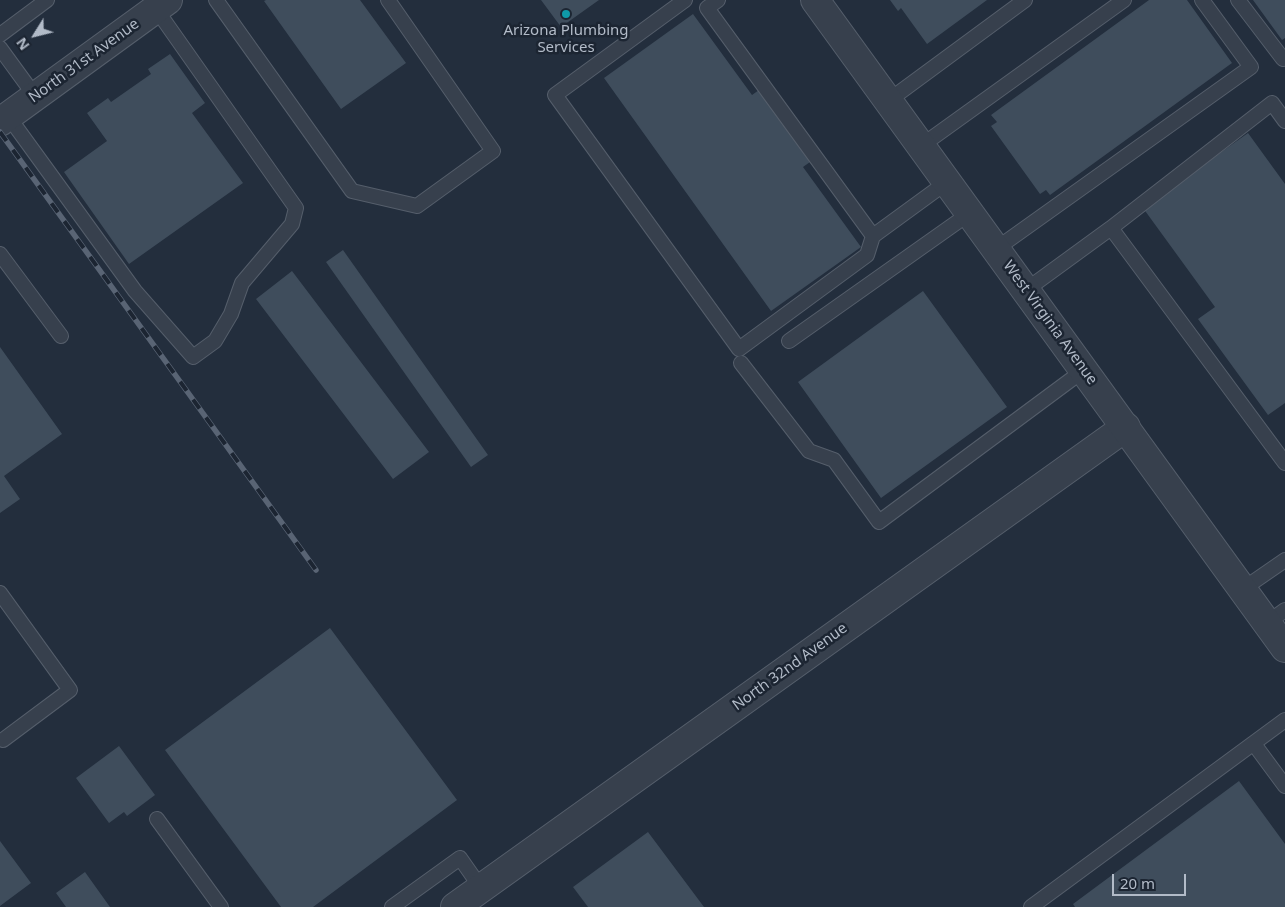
<!DOCTYPE html>
<html>
<head>
<meta charset="utf-8">
<style>
  body { margin:0 }
  #map { position:relative; width:1285px; height:907px; overflow:hidden; background:#232e3d; font-family:"Noto Sans",sans-serif }
  canvas { display:block }
  .north { position:absolute; left:10px; top:10px; width:50px; height:50px; -webkit-text-stroke:4px #1c2532; paint-order:stroke; rotate:234deg; font-size:14px; font-weight:700; line-height:20px; text-align:center; color:#b2bbc8 }
  .north::after { content:''; display:block; margin:auto; width:18px; height:22px; background:#b2bbc8; clip-path:polygon(50% 0,100% 100%,50% 72%,0 100%) }
  .scale { position:absolute; left:1112px; top:874px; width:74px; height:22px; box-sizing:border-box; border:2px solid #b2bbc8; border-top:0; padding-left:6px; font-size:15px; line-height:18px; white-space:nowrap; color:#b2bbc8; -webkit-text-stroke:4px #1c2532; paint-order:stroke }
</style>
</head>
<body>
<div id="map">
<canvas width="1285" height="907"></canvas>
<div class="north">N</div>
<div class="scale">20 m</div>
</div>
<script>
const ctx = document.querySelector('canvas').getContext('2d');
ctx.lineJoin = 'round';
function fill(path, color) { ctx.fillStyle = color; ctx.fill(path, 'evenodd'); }
const poly = rows => new Path2D(rows.map(r => 'M' + r).join(''));
function strokePath(path, color, width, dash) { ctx.strokeStyle = color; ctx.lineWidth = width; ctx.lineCap = dash ? 'butt' : 'round'; ctx.setLineDash(dash || []); ctx.stroke(path); }
function label(font, color, halo, rows, align = 'center') {
  ctx.font = font + ' "Noto Sans",sans-serif'; ctx.lineWidth = 5; ctx.setLineDash([]); ctx.textBaseline = 'middle'; ctx.strokeStyle = halo; ctx.fillStyle = color; for (const [text, x, y, turn = 0] of rows) {
    ctx.save(); ctx.translate(x, y); ctx.rotate((+turn || 0) * Math.PI / 180); ctx.textAlign = isNaN(turn) ? turn : align; if (halo) ctx.strokeText(text, 0, 0); ctx.fillText(text, 0, 0); ctx.restore();
  }
}
const building = poly([
  [266,0,360,0,406,63,341,109,264,1],
  [541,0,599,0,561,27],
  [890,0,987,0,927,44,901,8,898,11],
  [1149,0,1187,0,1232,63,1050,195,1046,190,1040,194,991,126,997,122,991,115],
  [1253,0,1285,0,1285,38,1282,40],
  [693,14,752,95,759,90,810,162,803,167,861,247,771,311,604,78],
  [170,54,205,103,192,113,243,183,129,264,64,172,107,141,87,113,108,98,111,102,151,74,148,69],
  [1248,133,1285,184,1285,403,1268,415,1198,319,1215,307,1143,208],
  [343,250,488,455,471,467,326,262],
  [292,271,429,452,393,479,256,299],
  [923,291,1007,407,881,498,798,382],
  [0,347,62,434,4,476,20,499,0,513],
  [330,628,457,800,313,907,281,907,165,750],
  [119,746,155,795,127,816,124,812,109,823,76,778],
  [1239,781,1285,844,1285,907,1075,907,1073,904],
  [648,832,704,907,588,907,573,887],
  [0,841,31,883,0,906],
  [85,872,110,907,66,907,56,893]
]);
const service = poly([
  [216,0,352,191,417,206,493,151,388,0],
  [685,0,555,95,739,349,867,255,873,236],
  [718,0,707,8,873,236,947,182],
  [1238,0,1283,59,1285,57],
  [0,35,47,0],
  [0,48,35,96],
  [888,101,1025,0],
  [8,116,135,291,193,357,215,341,231,314,242,283,292,224,296,208,156,9],
  [921,146,1124,0],
  [1111,228,1272,103,1285,121],
  [996,249,1251,67,1202,0],
  [0,254,61,336],
  [1026,290,1111,228,1285,463],
  [789,341,970,213],
  [741,363,809,451,834,460,879,522,1084,370],
  [1243,589,1285,560],
  [0,593,70,690,3,740],
  [1267,623,1285,610],
  [1254,744,1285,786],
  [157,819,221,907],
  [392,907,460,858,481,888],
  [1031,907,1285,720]
]);
const minor = poly([
  [455,907,1126,427]
]);
const tertiary = poly([
  [815,0,1285,648],
  [0,122,168,0]
]);
const rail = poly([
  [0,132,316,570]
]);
const markers = [
  [566,14,5,"#0f9aa8"]
];
const poiNames = [
  ["Arizona Plumbing",566,31],
  ["Services",566,48]
];
const streetNames = [
  ["North 31st Avenue",84,61,-36],
  ["West Virginia Avenue",1050,323,54],
  ["North 32nd Avenue",790,667,-36]
];
fill(building, '#3f4d5c');
strokePath(service, '#555e6b', 16);
strokePath(minor, '#555e6b', 30);
strokePath(tertiary, '#555e6b', 30);
strokePath(service, '#37404d', 14);
strokePath(minor, '#37404d', 28);
strokePath(tertiary, '#37404d', 28);
strokePath(rail, '#596474', 5.5);
strokePath(rail, '#1c2532', 4, [11]);
for (const [x, y, r, color] of markers) { const dot = new Path2D(); dot.arc(x, y, r, 0, 2 * Math.PI); ctx.fillStyle = color; ctx.fill(dot); strokePath(dot, '#1c2532', 2); }
label('15px', '#b2bbc8', '#1c2532', poiNames);
label('15px', '#b2bbc8', '#1c2532', streetNames);
</script>
</body>
</html>
